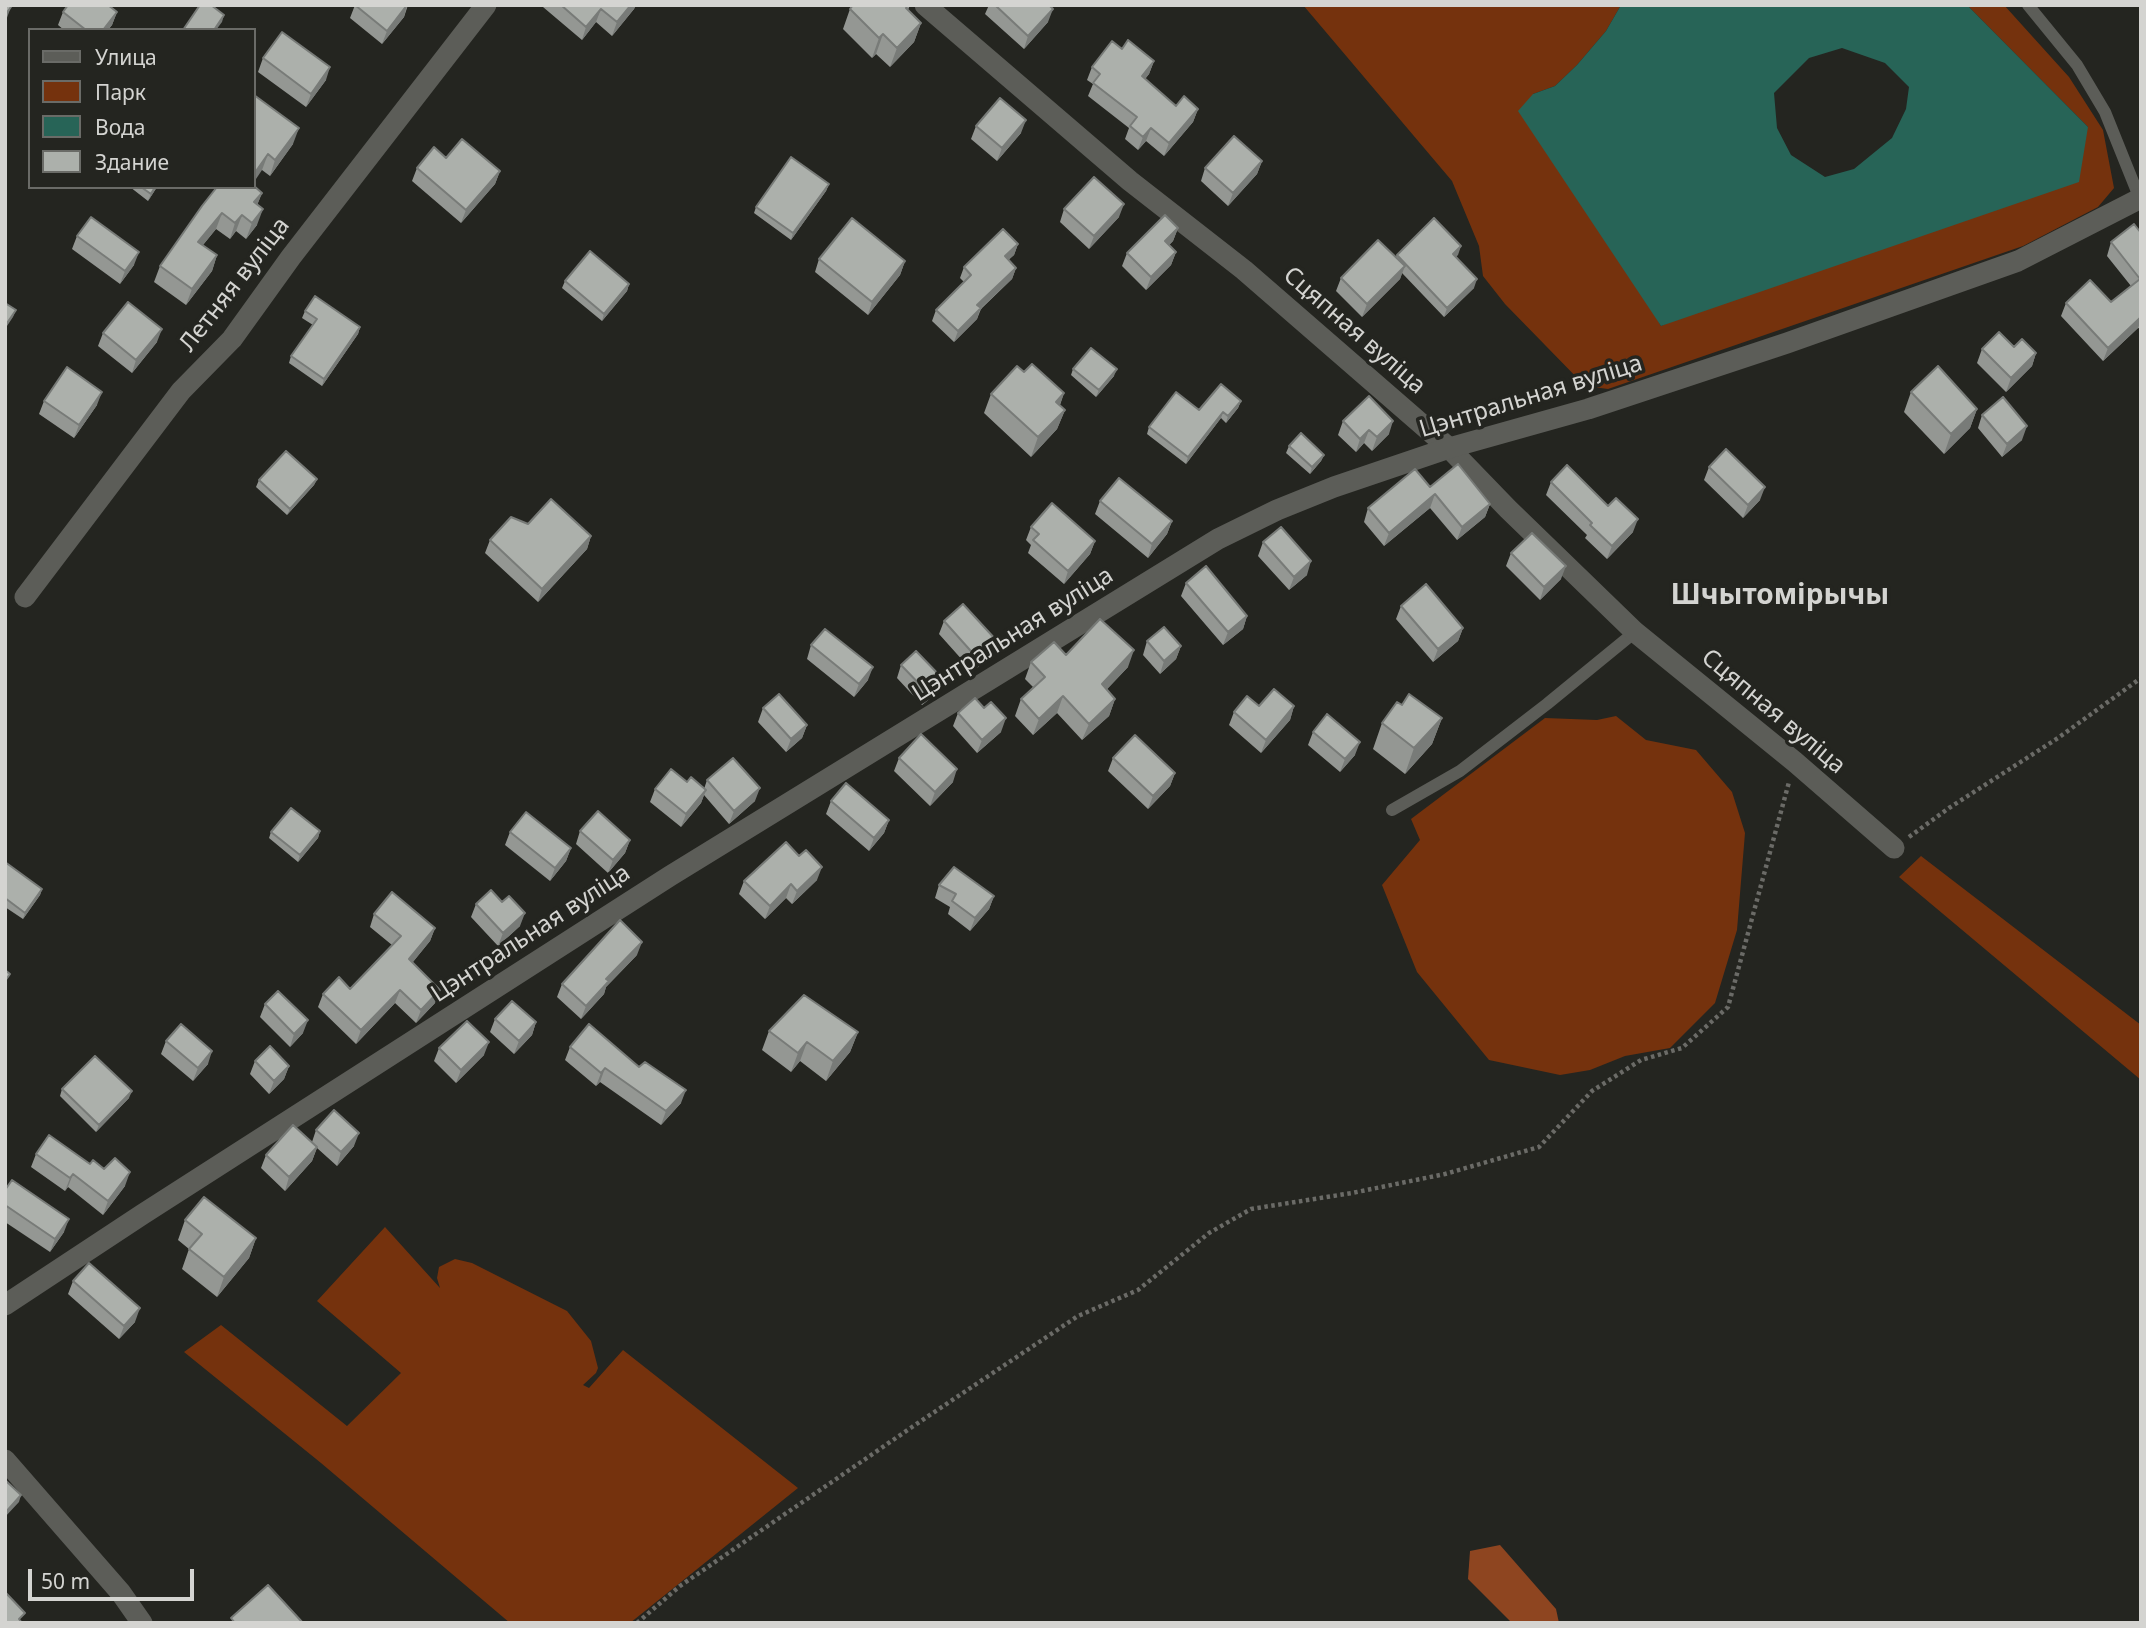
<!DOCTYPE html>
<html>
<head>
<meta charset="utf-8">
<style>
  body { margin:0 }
  #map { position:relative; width:2146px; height:1628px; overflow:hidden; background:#242520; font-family:"Noto Sans",sans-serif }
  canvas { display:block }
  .frame { position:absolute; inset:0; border:7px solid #d4d4d1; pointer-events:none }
  .legend { position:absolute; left:28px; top:28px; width:228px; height:161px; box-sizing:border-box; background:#242520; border:2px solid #6a6b67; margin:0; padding:9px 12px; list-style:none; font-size:21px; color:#d4d4d1 }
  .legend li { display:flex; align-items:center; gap:14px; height:35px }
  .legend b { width:35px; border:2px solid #6a6b67 }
  .scale { position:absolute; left:28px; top:1569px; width:166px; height:32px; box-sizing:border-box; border:4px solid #d4d4d1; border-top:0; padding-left:9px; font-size:21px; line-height:24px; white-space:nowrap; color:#d4d4d1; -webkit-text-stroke:5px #242520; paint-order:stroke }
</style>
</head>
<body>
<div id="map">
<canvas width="2146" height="1628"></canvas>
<div class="frame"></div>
<ul class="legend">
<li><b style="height:9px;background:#5c5d58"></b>Улица</li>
<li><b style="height:19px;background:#75320d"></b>Парк</li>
<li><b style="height:19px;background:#276457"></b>Вода</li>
<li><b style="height:19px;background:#acb0ab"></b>Здание</li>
</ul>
<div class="scale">50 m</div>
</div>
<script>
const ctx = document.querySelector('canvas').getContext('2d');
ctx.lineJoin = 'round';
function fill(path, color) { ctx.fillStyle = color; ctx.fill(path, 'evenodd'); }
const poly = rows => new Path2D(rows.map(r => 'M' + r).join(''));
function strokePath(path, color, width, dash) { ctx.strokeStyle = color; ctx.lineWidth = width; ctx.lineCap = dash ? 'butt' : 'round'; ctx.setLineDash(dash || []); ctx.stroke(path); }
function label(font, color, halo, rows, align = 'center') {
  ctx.font = font + ' "Noto Sans",sans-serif'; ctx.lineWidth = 7; ctx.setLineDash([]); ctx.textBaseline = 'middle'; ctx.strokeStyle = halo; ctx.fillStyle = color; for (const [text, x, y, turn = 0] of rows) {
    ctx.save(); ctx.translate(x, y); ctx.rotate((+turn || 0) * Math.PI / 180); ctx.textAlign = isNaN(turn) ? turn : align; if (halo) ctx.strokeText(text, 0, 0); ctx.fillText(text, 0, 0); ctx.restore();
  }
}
const green = poly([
  [1303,5,1621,5,1606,31,1577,65,1555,86,1533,94,1661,326,2088,127,1967,5,2004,5,2069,77,2103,130,2114,188,2098,207,2023,246,1608,389,1585,386,1505,304,1483,276,1479,246,1452,181],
  [1616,716,1646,740,1696,750,1732,792,1745,833,1737,930,1715,1003,1670,1048,1625,1056,1590,1070,1560,1075,1489,1060,1417,972,1382,885,1420,840,1411,819,1545,718,1597,720],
  [1921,856,2141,1025,2141,1080,1899,877],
  [385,1227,440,1288,437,1278,439,1267,455,1259,472,1263,567,1311,591,1341,598,1368,596,1373,583,1385,589,1388,623,1350,798,1488,630,1623,510,1623,321,1463,184,1352,221,1325,347,1426,401,1373,317,1301]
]);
const forest = poly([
  [1500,1545,1556,1609,1559,1623,1512,1623,1468,1579,1470,1551]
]);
const water = poly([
  [1621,5,1967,5,2088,127,2079,182,1661,326,1518,111,1533,94,1555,86,1577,65,1606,31],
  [1842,48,1885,63,1909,87,1906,109,1892,138,1854,169,1825,177,1791,155,1777,128,1774,93,1809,58]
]);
const path = poly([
  [1909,837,1949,808,2058,738,2141,678],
  [637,1623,680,1586,912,1427,1078,1316,1138,1290,1209,1233,1251,1209,1352,1193,1445,1174,1539,1147,1592,1091,1641,1060,1682,1048,1728,1007,1789,782]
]);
const service = poly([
  [2028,5,2077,65,2105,112,2140,199],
  [1392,810,1460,771,1547,704,1635,632]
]);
const minor = poly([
  [925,5,1130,181,1244,270,1449,448,1508,509,1635,632,1795,762,1894,848],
  [25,597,181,391,232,339,291,257,486,5],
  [5,1460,121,1593,142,1623]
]);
const tertiary = poly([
  [5,1305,143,1214,670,876,1218,539,1277,510,1334,487,1449,448,1588,409,1787,343,2018,261,2141,198]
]);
const wall = poly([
  [355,5,408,5,404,17,382,44,350,18],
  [543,5,636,5,634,9,612,36,596,22,582,40,543,7],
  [853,5,910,5,908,10,921,23,914,42,890,67,876,54,872,58,843,29,850,9],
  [989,5,1049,5,1048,22,1024,49,985,14],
  [63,12,117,12,112,25,108,30,64,30,58,25],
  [1122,49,1154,61,1149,74,1145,79,1176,106,1198,109,1193,122,1164,156,1146,141,1138,150,1125,139,1129,128,1088,96,1093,84,1087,80,1092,67],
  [263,58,326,80,306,107,258,72],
  [254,95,293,144,270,176,262,170],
  [976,126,1021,133,997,161,971,139],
  [446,158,500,171,495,184,461,223,412,181,417,168],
  [1262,161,1257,174,1228,206,1201,181,1205,168],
  [829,184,826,191,791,240,754,213,756,207],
  [130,187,157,187,148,201],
  [262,193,257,205,257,225,246,239,236,231,230,239,216,229,203,245,217,255,212,271,186,305,154,282,160,266,202,206],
  [1064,209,1119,217,1089,249,1060,222],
  [1178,228,1173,241,1169,245,1176,252,1171,265,1146,290,1122,266,1127,253],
  [2141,233,2141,329,2138,328,2103,361,2061,316,2066,303,2111,302,2131,286,2107,256,2111,242],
  [77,236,134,265,120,284,72,249],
  [1018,244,1014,255,1008,260,1016,268,1012,279,981,309,977,319,954,342,932,321,936,310,964,282,960,278,964,267],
  [1461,246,1456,256,1474,288,1444,317,1402,273,1400,279,1362,317,1336,291,1341,278,1396,257,1397,255],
  [819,259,905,261,900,275,868,315,815,272],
  [565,281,629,284,627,291,602,321,562,288],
  [305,311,360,327,358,334,322,386,289,363,291,356,313,325,302,318],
  [103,333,157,342,132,373,98,346],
  [1982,349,2036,353,2032,366,2006,392,1977,363],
  [1073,369,1114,376,1096,397,1071,375],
  [1024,372,1064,393,1060,405,1065,410,1057,429,1031,457,984,413,991,394],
  [1911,392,1977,409,1970,428,1944,454,1904,412],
  [44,401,97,405,74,438,39,414],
  [1241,401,1238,408,1226,423,1221,418,1186,464,1147,434,1149,427,1199,410],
  [1982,415,2022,440,2002,457,1978,428],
  [1343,421,1389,434,1372,451,1364,443,1356,452,1338,435],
  [1289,446,1324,455,1321,461,1310,474,1286,453],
  [1709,467,1760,500,1743,518,1704,480],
  [317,479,314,485,287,515,256,487,259,480],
  [1551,482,1633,532,1607,559,1585,538,1587,535,1546,495],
  [1430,487,1490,504,1485,517,1457,540,1430,508,1384,546,1364,522,1368,508],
  [1100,501,1172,521,1167,534,1148,558,1095,514],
  [528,524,591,536,587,549,538,602,485,553,490,540],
  [1031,527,1095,541,1090,554,1064,584,1028,553,1031,545,1026,540],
  [1263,542,1307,575,1289,590,1258,556],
  [1511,553,1561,579,1540,600,1506,566],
  [1186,583,1247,616,1243,629,1223,645,1181,596],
  [1401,606,1463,628,1458,641,1433,662,1396,619],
  [944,621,997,641,992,654,973,672,939,634],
  [1147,641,1181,646,1176,659,1160,674,1143,655],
  [811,645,868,680,854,697,807,659],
  [1031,662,1128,667,1107,689,1115,699,1109,716,1082,740,1057,713,1033,735,1015,716,1021,699,1033,687,1025,679],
  [901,665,938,692,922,705,897,678],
  [1402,705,1442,718,1432,744,1405,774,1373,749,1382,723],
  [1259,706,1294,706,1290,720,1261,753,1229,725,1234,712],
  [763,708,807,725,802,738,786,752,758,722],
  [984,708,1001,732,977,753,953,726,958,713],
  [1313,732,1355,755,1340,772,1308,745],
  [899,758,953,782,930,806,894,771],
  [1113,758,1175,773,1170,786,1148,809,1108,771],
  [707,780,755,801,729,824,704,795,701,803,681,827,650,802,655,789,687,782,704,789],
  [831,801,889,820,884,833,869,851,826,814],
  [320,831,318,838,298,862,269,838,271,832],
  [580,831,630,840,625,853,608,873,576,844],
  [510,832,571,848,566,861,550,881,505,845],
  [5,862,42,889,40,895,23,919,5,907],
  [817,880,792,904,786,898,765,919,739,894,744,881],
  [939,885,994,896,989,909,970,931,948,914,950,907,935,898],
  [502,902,520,926,498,946,471,917,476,904],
  [374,914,435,928,430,941,412,963,435,1003,416,1023,395,1003,356,1044,318,1007,323,994,350,989,392,945,370,927],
  [637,955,606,987,604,994,581,1019,557,997,562,984],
  [265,1004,303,1033,290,1047,260,1017],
  [495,1019,536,1022,532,1035,514,1054,490,1032],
  [769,1031,858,1032,850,1052,826,1081,800,1061,791,1072,762,1050],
  [166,1041,208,1064,193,1081,161,1054],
  [570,1047,681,1103,661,1125,600,1082,596,1086,565,1060],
  [439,1048,484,1055,456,1083,434,1061],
  [255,1061,289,1066,284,1079,269,1094,250,1074],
  [62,1089,129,1098,96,1132,60,1096],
  [316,1130,354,1146,337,1166,317,1148,312,1161,285,1191,261,1168,266,1155,312,1142],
  [36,1154,90,1164,104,1169,125,1186,103,1215,68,1187,65,1191,31,1167],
  [5,1190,64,1232,50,1252,5,1222],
  [185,1220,256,1238,249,1258,217,1297,182,1269,189,1249,178,1240],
  [73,1281,135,1322,119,1339,68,1294]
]);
const shadedWall = poly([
  [407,5,404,17,382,44,387,31],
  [631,5,636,5,634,9,612,36,617,22],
  [11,7,5,23,5,15],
  [601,9,596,22,582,40,586,27],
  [1053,9,1048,22,1024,49,1028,36],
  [117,12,112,25,108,30,103,30],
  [224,15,222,22,216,30,214,30],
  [921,23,914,42,890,67,897,48],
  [883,34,876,54,872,58,879,38],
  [1154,61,1149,74,1137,89,1142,76],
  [330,67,326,80,306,107,311,94],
  [1198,109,1193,122,1164,156,1169,143],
  [1026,120,1021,133,997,161,1002,148],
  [299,128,293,144,270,176,275,160],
  [1151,128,1146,141,1138,150,1143,137],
  [268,154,262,170,254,182,254,174],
  [1262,161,1257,174,1228,206,1233,193],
  [500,171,495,184,461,223,466,210],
  [829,184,826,191,791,240,793,233],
  [155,187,157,187,148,201,151,194],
  [262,193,256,208,254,202],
  [1124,204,1119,217,1089,249,1094,236],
  [263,209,257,225,246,239,252,223],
  [222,213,216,229,193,257,198,242],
  [242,215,236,231,230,239,235,223],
  [1178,228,1173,241,1160,255,1165,241],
  [1018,244,1014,255,1001,267,1005,256],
  [1461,246,1458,255,1450,263,1453,254],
  [139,252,134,265,120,284,125,271],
  [1176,252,1171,265,1146,290,1151,277],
  [217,255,212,271,186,305,192,289],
  [905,261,900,275,868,315,872,302],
  [1405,266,1400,279,1362,317,1367,304],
  [1016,268,1012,279,980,309,977,319,954,342,958,331,977,305],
  [1477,279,1474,288,1444,317,1447,308],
  [629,284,627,291,602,321,604,314],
  [16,310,13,317,5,329,5,326],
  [2141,317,2141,321,2138,328,2103,361,2108,348],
  [360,327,358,334,322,386,324,379],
  [162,329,157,342,132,373,136,360],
  [2036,353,2032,366,2006,392,2011,378],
  [1117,369,1114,376,1096,397,1099,390],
  [102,392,97,405,74,438,79,425],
  [1064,393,1057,413,1056,402],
  [1241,401,1238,408,1226,423,1228,416],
  [1977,409,1970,428,1944,454,1951,434],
  [1065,410,1057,429,1031,457,1038,437],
  [1223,412,1221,418,1186,464,1188,457],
  [1393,421,1389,434,1372,451,1377,437],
  [2027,426,2022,440,2002,457,2007,444],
  [1369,430,1364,443,1356,452,1360,439],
  [1324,455,1321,461,1310,474,1312,467],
  [317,479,314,485,287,515,290,509],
  [1765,487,1760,500,1743,518,1748,505],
  [1435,494,1430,508,1384,546,1389,533],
  [1490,504,1485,517,1457,540,1462,527],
  [1638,519,1633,532,1607,559,1612,546],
  [1172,521,1167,534,1148,558,1152,544],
  [591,536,587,549,538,602,542,589],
  [1095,541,1090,554,1064,584,1068,571],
  [1311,561,1307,575,1289,590,1294,577],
  [1566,566,1561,579,1540,600,1544,587],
  [1247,616,1243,629,1223,645,1228,632],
  [1463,628,1458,641,1433,662,1438,649],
  [997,641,992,654,973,672,978,659],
  [1181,646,1176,659,1160,674,1164,661],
  [1134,650,1128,667,1096,701,1102,684],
  [873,667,868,680,854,697,859,684],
  [943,679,938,692,922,705,927,692],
  [1063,696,1057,713,1033,735,1039,719],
  [1115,699,1109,716,1082,740,1089,724],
  [1294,706,1290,720,1261,753,1266,740],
  [1006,718,1001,732,977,753,982,740],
  [1442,718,1432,744,1405,774,1414,748],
  [807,725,802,738,786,752,791,739],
  [1360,742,1355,755,1340,772,1345,759],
  [957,769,953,782,930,806,935,792],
  [1175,773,1170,786,1148,809,1153,796],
  [760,788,755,801,729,824,734,811],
  [706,790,701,803,681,827,686,814],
  [889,820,884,833,869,851,874,838],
  [320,831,318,838,298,862,300,855],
  [630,840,625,853,608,873,613,860],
  [571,848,566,861,550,881,555,868],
  [822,867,817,880,792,904,797,891],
  [791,884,786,898,765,919,770,906],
  [42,889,40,895,23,919,25,913],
  [994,896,989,909,970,931,975,918],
  [525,913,520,926,498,946,503,933],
  [435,928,430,941,404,973,409,959],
  [642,942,637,955,606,987,604,994,581,1019,586,1006,606,979],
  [400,990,395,1003,356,1044,361,1030],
  [440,990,435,1003,416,1023,421,1010],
  [308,1020,303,1033,290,1047,294,1034],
  [536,1022,532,1035,514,1054,519,1041],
  [858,1032,850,1052,826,1081,833,1061],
  [489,1042,484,1055,456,1083,461,1070],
  [807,1042,800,1061,791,1072,798,1053],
  [212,1051,208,1064,193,1081,198,1068],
  [289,1066,284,1079,269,1094,274,1081],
  [605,1068,600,1082,596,1086,601,1073],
  [686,1090,681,1103,661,1125,666,1111],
  [132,1091,129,1098,96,1132,99,1125],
  [359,1133,354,1146,337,1166,341,1152],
  [317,1147,312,1161,285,1191,289,1177],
  [130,1172,125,1186,103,1215,108,1201],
  [73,1174,68,1187,65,1191,70,1178],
  [69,1219,64,1232,50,1252,55,1239],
  [256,1238,249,1258,217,1297,224,1277],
  [140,1308,135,1322,119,1339,124,1326],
  [21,1495,19,1502,5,1517,5,1513]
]);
const building = poly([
  [5,5,8,5,11,7,5,15,5,5],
  [68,5,108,5,117,12,103,30,86,30,63,12,68,5],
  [200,5,211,5,224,15,214,30,183,30,200,5],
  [355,5,407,5,387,31,355,5],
  [561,5,631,5,617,22,601,9,586,27,561,5],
  [853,5,908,5,906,8,921,23,897,48,883,34,879,38,850,9,853,5],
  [995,5,1049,5,1053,9,1028,36,995,5],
  [282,32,330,67,311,94,263,58,282,32],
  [1128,40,1154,61,1142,76,1176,106,1184,96,1198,109,1169,143,1151,128,1143,137,1130,126,1137,117,1093,83,1100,74,1092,67,1112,41,1122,49,1128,40],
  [254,95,299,128,275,160,268,154,254,174,254,95],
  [1000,98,1026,120,1002,148,976,126,1000,98],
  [1234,136,1262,161,1233,193,1205,168,1234,136],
  [462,139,500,171,466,210,417,168,434,147,446,158,462,139],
  [791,157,829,184,793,233,756,207,791,157],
  [1094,177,1124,204,1094,236,1064,209,1094,177],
  [254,186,262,193,254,202,263,209,252,223,242,215,235,223,222,213,198,242,217,255,192,289,160,266,202,206,217,187,254,187,254,186],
  [141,187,155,187,151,194,141,187],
  [1165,215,1178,228,1165,241,1176,252,1151,277,1127,253,1165,215],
  [91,217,139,252,125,271,77,236,91,217],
  [852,218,905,261,872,302,819,259,852,218],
  [1434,218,1461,246,1453,254,1477,279,1447,308,1397,255,1434,218],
  [2134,224,2141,233,2141,317,2108,348,2066,303,2090,280,2111,302,2140,279,2111,242,2134,224],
  [1003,229,1018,244,1005,256,1016,268,977,305,981,308,958,331,936,310,971,275,964,267,1003,229],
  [1378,240,1405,266,1367,304,1341,278,1378,240],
  [590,251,629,284,604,314,565,281,590,251],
  [315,296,360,327,324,379,291,356,317,319,305,311,315,296],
  [128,302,162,329,136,360,103,333,128,302],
  [5,303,16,310,5,326,5,303],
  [1999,332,2014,347,2022,339,2036,353,2011,378,1982,349,1999,332],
  [1091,348,1117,369,1099,390,1073,369,1091,348],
  [1032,364,1064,393,1056,402,1065,410,1038,437,991,394,1017,366,1024,372,1032,364],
  [1938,366,1977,409,1951,434,1911,392,1938,366],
  [67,367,102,392,79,425,44,401,67,367],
  [1221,384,1241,401,1228,416,1223,412,1188,457,1149,427,1176,392,1199,410,1221,384],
  [1369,396,1393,421,1377,437,1369,430,1360,439,1343,421,1369,396],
  [2003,397,2027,426,2007,444,1982,415,2003,397],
  [1301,433,1324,455,1312,467,1289,446,1301,433],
  [1726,449,1765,487,1748,505,1709,467,1726,449],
  [286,451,317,479,290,509,259,480,286,451],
  [1458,464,1490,504,1462,527,1435,494,1389,533,1368,508,1415,469,1430,487,1458,464],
  [1567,465,1608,506,1616,498,1638,519,1612,546,1590,525,1592,523,1551,482,1567,465],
  [1119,478,1172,521,1152,544,1100,501,1119,478],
  [551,499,591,536,542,589,490,540,511,517,528,524,551,499],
  [1052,503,1095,541,1068,571,1033,540,1039,534,1031,527,1052,503],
  [1281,527,1311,561,1294,577,1263,542,1281,527],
  [1532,533,1566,566,1544,587,1511,553,1532,533],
  [1206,566,1247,616,1228,632,1186,583,1206,566],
  [1426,584,1463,628,1438,649,1401,606,1426,584],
  [963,604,997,641,978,659,944,621,963,604],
  [1100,619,1134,650,1102,684,1115,699,1089,724,1063,696,1039,719,1021,699,1045,677,1031,662,1054,642,1066,655,1100,619],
  [1164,627,1181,646,1164,661,1147,641,1164,627],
  [825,629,873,667,859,684,811,645,825,629],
  [916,651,943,679,927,692,901,665,916,651],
  [1274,689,1294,706,1266,740,1234,712,1247,696,1259,706,1274,689],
  [779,694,807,725,791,739,763,708,779,694],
  [1409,694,1442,718,1414,748,1382,723,1397,702,1402,705,1409,694],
  [975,698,984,708,991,702,1006,718,982,740,958,713,975,698],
  [1327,714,1360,742,1345,759,1313,732,1327,714],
  [921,734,957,769,935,792,899,758,921,734],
  [1135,735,1175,773,1153,796,1113,758,1135,735],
  [733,758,760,788,734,811,707,780,733,758],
  [671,769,687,782,691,777,706,790,686,814,655,789,671,769],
  [846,783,889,820,874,838,831,801,846,783],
  [291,808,320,831,300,855,271,832,291,808],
  [598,811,630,840,613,860,580,831,598,811],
  [526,812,571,848,555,868,510,832,526,812],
  [786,842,799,856,806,850,822,867,797,891,791,884,770,906,744,881,786,842],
  [5,862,42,889,25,913,5,898,5,862],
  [954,867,994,896,975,918,952,901,956,894,939,885,954,867],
  [491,890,502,902,509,896,525,913,503,933,476,904,491,890],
  [392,892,435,928,409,959,440,990,421,1010,400,990,361,1030,323,994,339,977,350,989,401,936,374,914,392,892],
  [620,920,642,942,606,979,609,981,586,1006,562,984,620,920],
  [5,970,10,974,5,981,5,970],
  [278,991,308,1020,294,1034,265,1004,278,991],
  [804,995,858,1032,833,1061,807,1042,798,1053,769,1031,804,995],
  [512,1001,536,1022,519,1041,495,1019,512,1001],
  [467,1021,489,1042,461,1070,439,1048,467,1021],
  [181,1024,212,1051,198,1068,166,1041,181,1024],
  [589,1024,639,1067,645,1062,686,1090,666,1111,605,1068,601,1073,570,1047,589,1024],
  [270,1046,289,1066,274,1081,255,1061,270,1046],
  [95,1056,132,1091,99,1125,62,1089,95,1056],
  [334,1110,359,1133,341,1152,316,1130,334,1110],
  [293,1125,317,1147,289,1177,266,1155,293,1125],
  [49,1135,90,1164,93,1160,104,1169,115,1158,130,1172,108,1201,73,1174,70,1178,36,1154,49,1135],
  [12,1180,69,1219,55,1239,5,1205,5,1190,12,1180],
  [204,1197,256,1238,224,1277,189,1249,202,1234,185,1220,204,1197],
  [89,1263,140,1308,124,1326,73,1281,89,1263],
  [5,1480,21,1495,5,1513,5,1480],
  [268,1585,303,1623,235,1623,231,1618,268,1585],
  [5,1592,25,1613,19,1619,22,1623,5,1623,5,1592]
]);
const streetNames = [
  ["Летняя вуліца",235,285,-52],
  ["Сцяпная вуліца",1354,331,41],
  ["Цэнтральная вуліца",1531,397,-17],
  ["Цэнтральная вуліца",1013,635,-32],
  ["Сцяпная вуліца",1773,712,40],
  ["Цэнтральная вуліца",531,934,-33]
];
const quarterNames = [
  ["Шчытомірычы",1780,596]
];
fill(green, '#75320d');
fill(forest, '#8e4520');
fill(water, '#276457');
strokePath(path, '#6b6b67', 4.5, [3.5, 3.5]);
strokePath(service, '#5c5d58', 12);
strokePath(minor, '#5c5d58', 21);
strokePath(tertiary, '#5c5d58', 21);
fill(wall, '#949793');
fill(shadedWall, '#787b78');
fill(building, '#acb0ab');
strokePath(building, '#787b78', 2);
label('24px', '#d4d4d1', '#242520', streetNames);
label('bold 28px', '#d4d4d1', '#242520', quarterNames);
</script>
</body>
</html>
